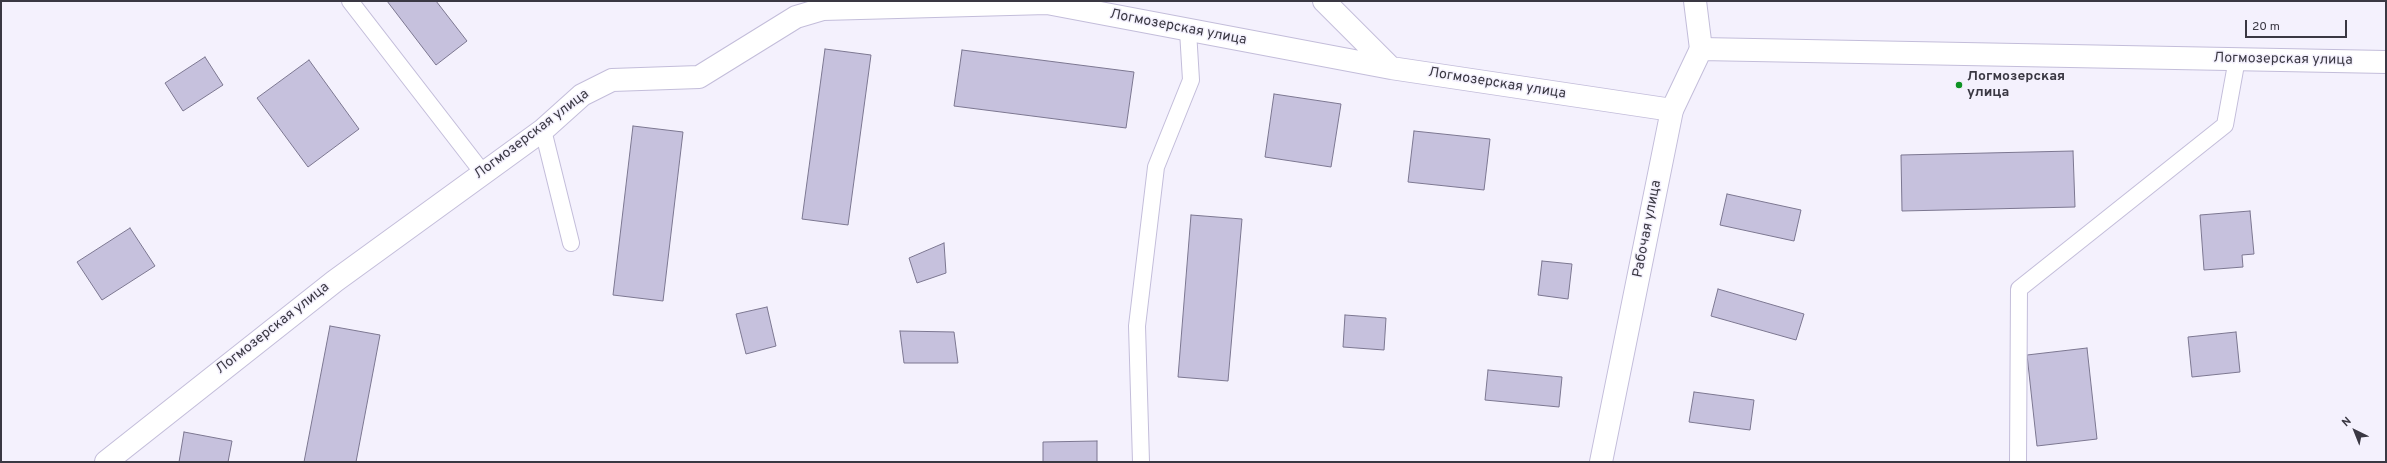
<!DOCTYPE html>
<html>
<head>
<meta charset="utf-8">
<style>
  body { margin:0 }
  #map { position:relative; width:2387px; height:463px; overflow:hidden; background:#f4f1fd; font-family:Overpass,sans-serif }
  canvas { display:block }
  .frame { position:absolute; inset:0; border:2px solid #3a3843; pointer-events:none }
  .north { position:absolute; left:2335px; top:411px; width:40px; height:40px; -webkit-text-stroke:3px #f4f1fd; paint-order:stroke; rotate:317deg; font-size:11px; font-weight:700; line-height:16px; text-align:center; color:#3a3843 }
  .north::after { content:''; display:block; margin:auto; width:14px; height:18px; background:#3a3843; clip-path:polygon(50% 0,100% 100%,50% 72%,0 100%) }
  .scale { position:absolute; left:2245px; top:20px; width:102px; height:18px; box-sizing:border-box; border:2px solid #3a3843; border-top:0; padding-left:5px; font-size:12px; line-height:14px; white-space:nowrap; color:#3a3843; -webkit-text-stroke:3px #f4f1fd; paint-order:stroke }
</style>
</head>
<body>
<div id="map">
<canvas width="2387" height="463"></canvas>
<div class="frame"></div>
<div class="north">N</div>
<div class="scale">20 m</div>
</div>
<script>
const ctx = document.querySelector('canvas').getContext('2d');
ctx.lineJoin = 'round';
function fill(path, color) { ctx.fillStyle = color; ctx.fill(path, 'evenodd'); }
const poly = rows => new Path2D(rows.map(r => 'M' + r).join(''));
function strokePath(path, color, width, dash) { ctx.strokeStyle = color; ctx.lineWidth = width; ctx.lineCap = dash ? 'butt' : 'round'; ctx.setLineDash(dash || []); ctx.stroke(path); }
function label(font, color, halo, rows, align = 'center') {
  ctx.font = font + ' Overpass,sans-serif'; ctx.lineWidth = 3; ctx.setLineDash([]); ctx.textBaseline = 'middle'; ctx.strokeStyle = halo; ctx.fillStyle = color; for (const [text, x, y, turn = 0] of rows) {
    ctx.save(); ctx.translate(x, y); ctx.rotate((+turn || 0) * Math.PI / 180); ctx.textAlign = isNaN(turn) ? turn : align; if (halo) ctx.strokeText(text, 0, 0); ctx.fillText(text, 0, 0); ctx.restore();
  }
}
const building = poly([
  [387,1,436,1,467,41,436,65,387,1],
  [825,49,871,55,848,225,802,219,825,49],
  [962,50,1134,72,1126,128,954,106,962,50],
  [205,57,223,85,183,111,165,83,205,57],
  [309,60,359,129,308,167,257,98,309,60],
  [1274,94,1341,104,1331,167,1265,157,1274,94],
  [633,126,683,132,663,301,613,295,633,126],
  [1414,131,1490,139,1484,190,1408,182,1414,131],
  [2073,151,2075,207,1902,211,1901,155,2073,151],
  [1727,194,1801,210,1794,241,1720,225,1727,194],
  [2250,211,2254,254,2242,255,2243,267,2204,270,2200,215,2250,211],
  [1191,215,1242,219,1228,381,1178,377,1191,215],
  [130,228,155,266,102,300,77,262,130,228],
  [944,243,946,273,917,283,909,258,944,243],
  [1542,261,1572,264,1568,299,1538,295,1542,261],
  [1718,289,1804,314,1796,340,1711,316,1718,289],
  [767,307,776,346,746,354,736,314,767,307],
  [1345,315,1386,318,1384,350,1343,347,1345,315],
  [330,326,380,335,356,462,304,462,330,326],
  [900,331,954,332,958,363,904,363,900,331],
  [2236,332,2240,372,2192,377,2188,337,2236,332],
  [2087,348,2097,439,2037,446,2027,355,2087,348],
  [1488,370,1562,377,1559,407,1485,400,1488,370],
  [1694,392,1754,400,1750,430,1689,422,1694,392],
  [184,432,232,441,228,462,179,462,184,432],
  [1097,441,1097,462,1043,462,1043,442,1097,441]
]);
const service = poly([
  [350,1,483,173],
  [543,130,571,243],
  [1141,462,1137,326,1156,167,1191,80,1188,31],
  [2018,462,2019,289,2225,125,2237,59]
]);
const minor = poly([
  [1324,1,1391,68],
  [1695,1,1701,49],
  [106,462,335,281,543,130,582,95,612,80,699,77,796,17,823,9,1047,3,1391,68,1672,110]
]);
const tertiary = poly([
  [1601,462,1672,110,1701,49,2386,62]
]);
const markers = [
  [1959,85,4,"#0e9224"]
];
const streetNames = [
  ["Логмозерская улица",1178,28,11],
  ["Логмозерская улица",2283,60,1],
  ["Логмозерская улица",1497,84,9],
  ["Логмозерская улица",532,135,-37],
  ["Рабочая улица",1648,229,-79],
  ["Логмозерская улица",273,329,-38]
];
const poiNames = [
  ["Логмозерская",1967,77],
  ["улица",1967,93]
];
fill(building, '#c6c1dd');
strokePath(building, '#7c7791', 1);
strokePath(service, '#c3bdda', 18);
strokePath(minor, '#c3bdda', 24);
strokePath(tertiary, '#c3bdda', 24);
strokePath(service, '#fff', 16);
strokePath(minor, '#fff', 22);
strokePath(tertiary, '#fff', 22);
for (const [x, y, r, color] of markers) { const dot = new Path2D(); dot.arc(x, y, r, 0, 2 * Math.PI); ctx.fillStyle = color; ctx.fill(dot); strokePath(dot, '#f4f1fd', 1.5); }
label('14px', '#3a3843', '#f4f1fd', streetNames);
label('bold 14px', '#3a3843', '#f4f1fd', poiNames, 'left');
</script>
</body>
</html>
